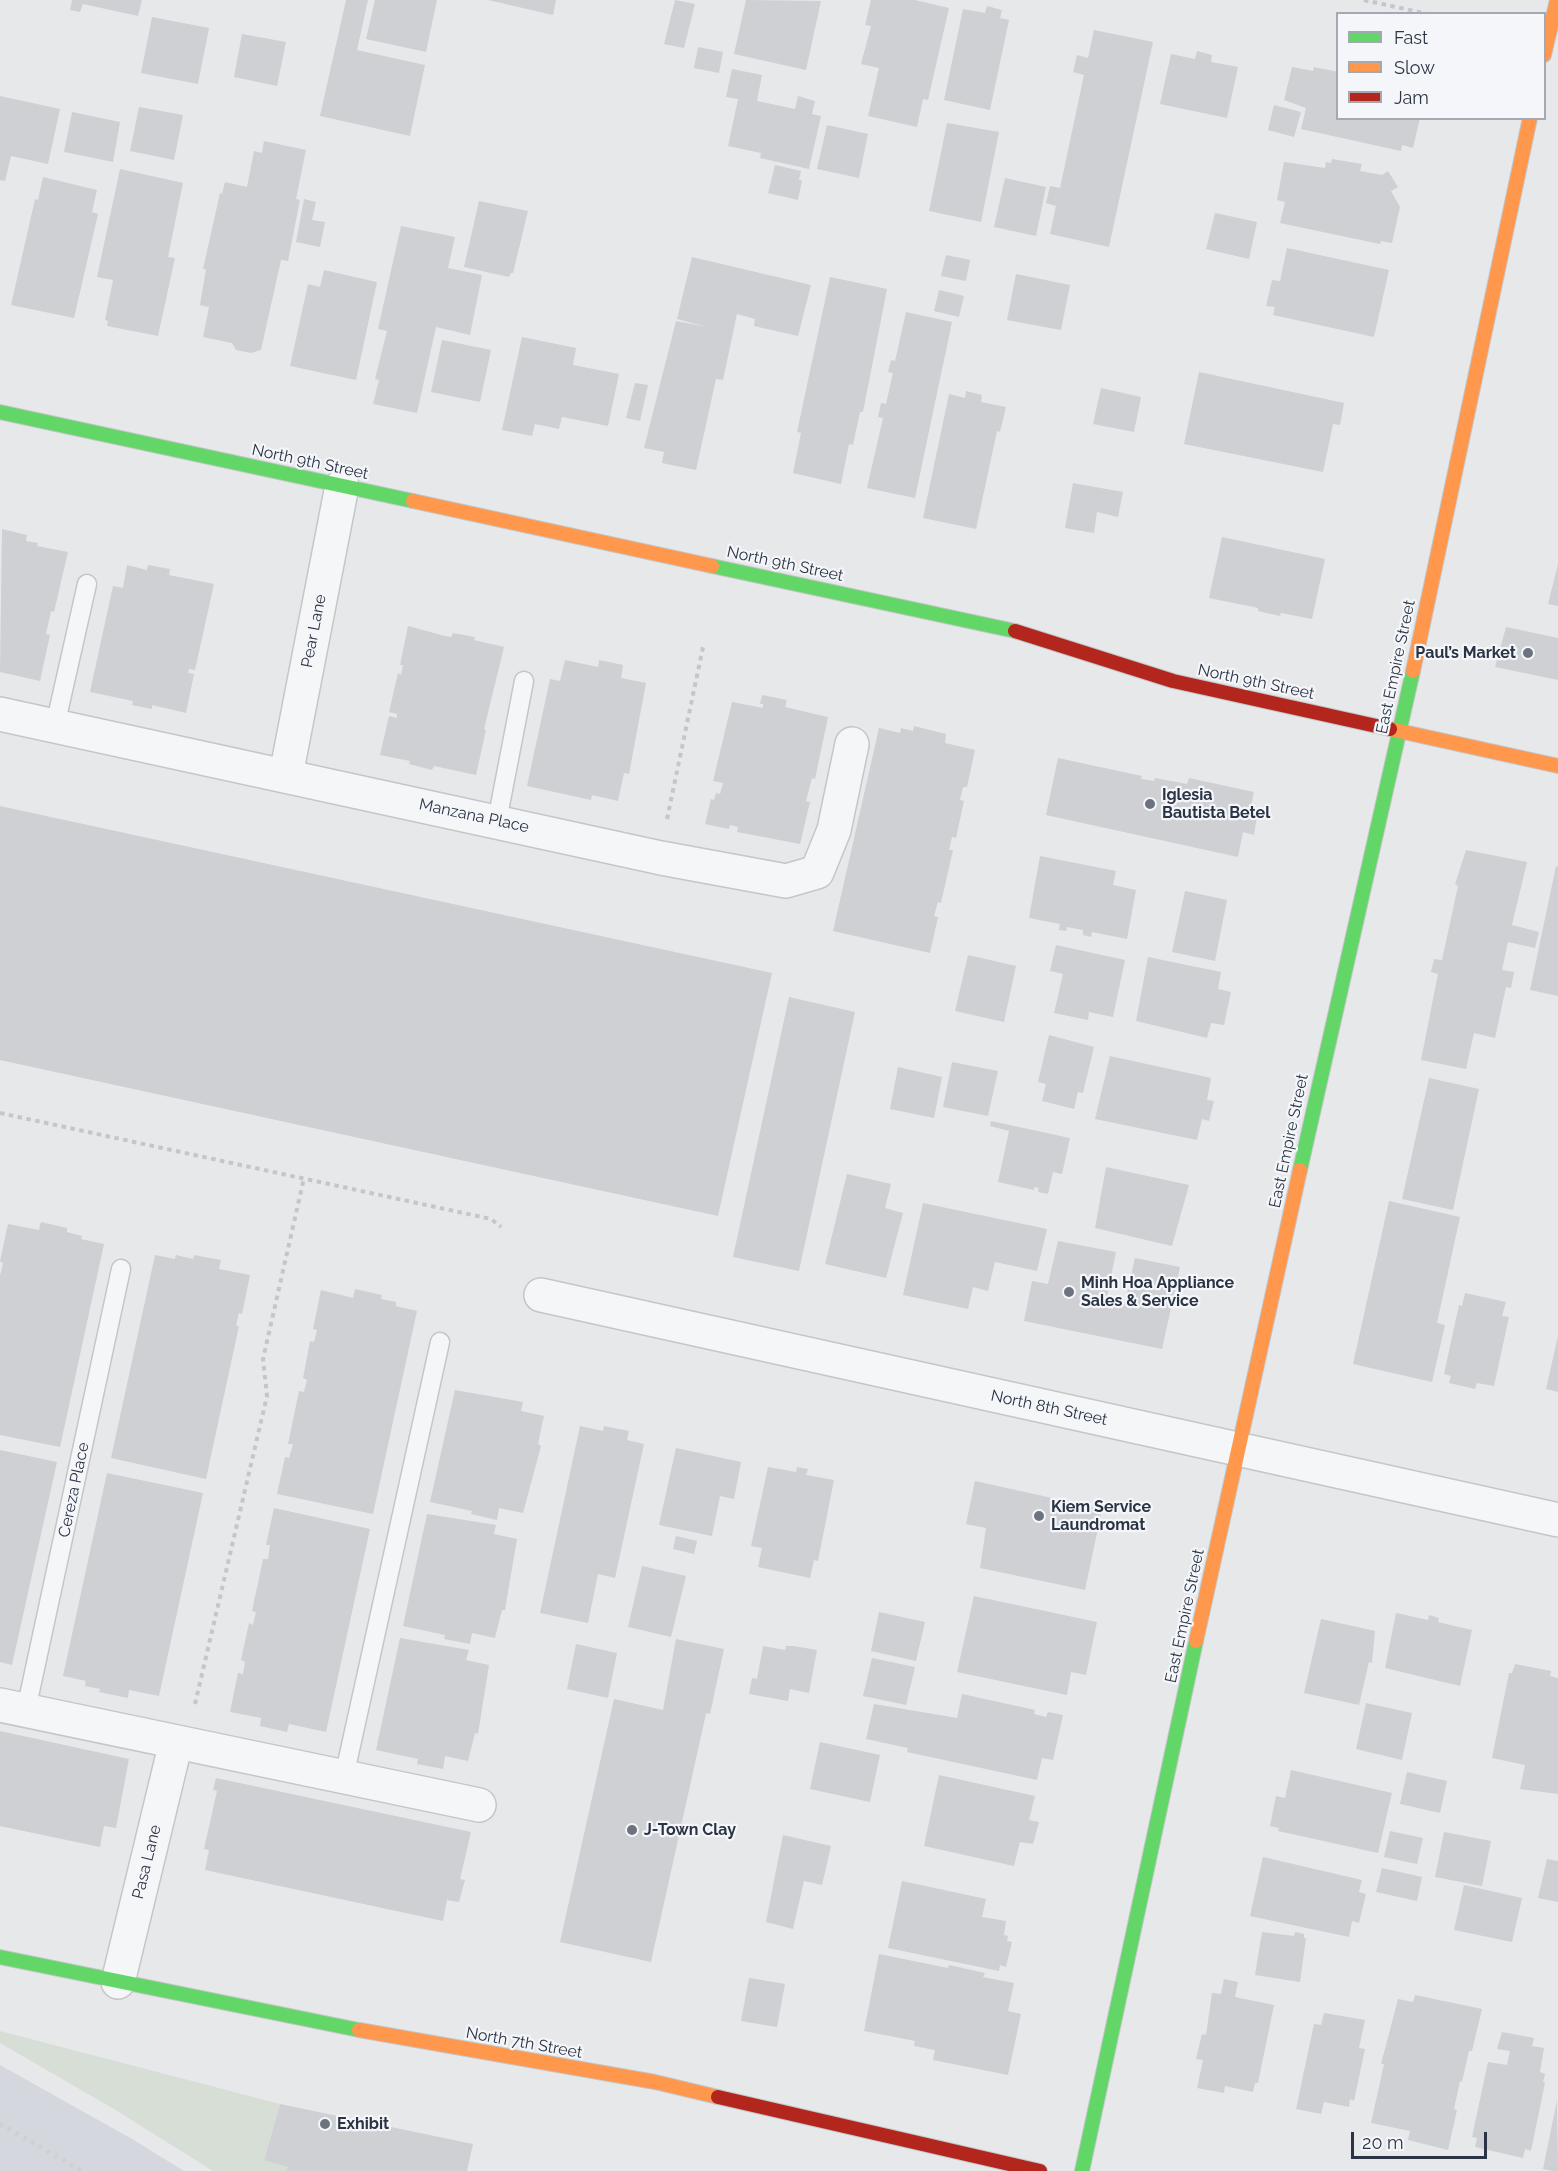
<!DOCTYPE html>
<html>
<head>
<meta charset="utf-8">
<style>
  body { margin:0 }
  #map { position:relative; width:1558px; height:2171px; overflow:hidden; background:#e6e8ea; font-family:Raleway,sans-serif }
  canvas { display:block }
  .legend { position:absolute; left:1336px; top:12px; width:210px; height:108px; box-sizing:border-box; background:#f4f6f9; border:2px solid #a4a8b1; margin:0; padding:8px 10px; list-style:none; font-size:18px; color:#2b3445 }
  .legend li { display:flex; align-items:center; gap:12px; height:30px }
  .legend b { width:30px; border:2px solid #a4a8b1 }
  .scale { position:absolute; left:1351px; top:2132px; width:136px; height:27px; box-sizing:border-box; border:3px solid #2b3445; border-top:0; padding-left:8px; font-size:18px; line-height:21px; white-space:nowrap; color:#2b3445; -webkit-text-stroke:4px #f4f6f9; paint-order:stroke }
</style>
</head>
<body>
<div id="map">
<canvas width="1558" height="2171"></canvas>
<ul class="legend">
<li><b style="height:8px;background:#63d668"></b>Fast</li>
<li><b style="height:8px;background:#ff974d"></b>Slow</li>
<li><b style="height:8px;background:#b3261e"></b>Jam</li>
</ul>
<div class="scale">20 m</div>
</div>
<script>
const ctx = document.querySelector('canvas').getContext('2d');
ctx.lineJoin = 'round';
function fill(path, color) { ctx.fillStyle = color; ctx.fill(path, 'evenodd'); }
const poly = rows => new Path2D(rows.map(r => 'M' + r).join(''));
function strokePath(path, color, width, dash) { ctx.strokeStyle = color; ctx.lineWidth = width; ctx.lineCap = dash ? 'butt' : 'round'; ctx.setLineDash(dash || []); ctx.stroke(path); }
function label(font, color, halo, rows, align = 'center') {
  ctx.font = font + ' Raleway,sans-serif'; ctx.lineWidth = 4.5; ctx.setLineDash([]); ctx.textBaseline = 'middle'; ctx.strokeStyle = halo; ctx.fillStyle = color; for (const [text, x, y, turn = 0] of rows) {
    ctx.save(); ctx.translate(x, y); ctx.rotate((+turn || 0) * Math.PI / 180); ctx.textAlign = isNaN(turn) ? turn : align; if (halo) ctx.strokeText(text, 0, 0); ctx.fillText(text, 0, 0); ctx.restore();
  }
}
const built = poly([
  [0,2065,132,2139,184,2171,0,2171]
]);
const green = poly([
  [0,2031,280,2104,264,2159,288,2167,286,2171,213,2171,114,2109,0,2043]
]);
const building = poly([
  [72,0,142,0,138,16,83,4,80,12,70,10],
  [346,0,368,0,357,50,425,65,410,136,320,116],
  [375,0,437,0,426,52,366,39],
  [488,0,556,0,553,15],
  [675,0,695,4,684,48,664,44],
  [746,0,821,1,806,70,734,54],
  [871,0,915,0,949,8,928,100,923,99,917,127,868,116,879,68,861,64,871,26,865,25],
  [987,6,1002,10,1000,18,1009,20,990,110,944,100,963,9,985,13],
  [152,17,209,28,198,84,141,73],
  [1094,30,1153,42,1109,247,1050,234,1056,206,1046,203,1050,186,1060,188,1084,75,1073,72,1077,55,1088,58],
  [242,34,286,42,277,86,234,77],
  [698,47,723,52,719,73,694,68],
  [1197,51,1212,55,1211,62,1238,67,1227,118,1160,104,1171,54,1195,59],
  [1292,67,1313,71,1314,67,1338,72,1338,118,1420,118,1413,148,1402,145,1401,151,1301,129,1306,108,1284,100],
  [732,69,762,75,757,101,795,109,798,96,815,101,812,114,821,116,809,169,760,158,761,153,728,146,738,99,726,97],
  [0,96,60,109,48,164,11,156,5,181,0,180],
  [1274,105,1301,112,1294,137,1268,130],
  [139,107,183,115,174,160,130,151],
  [72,112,120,122,113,162,64,152],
  [947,123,999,132,981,222,929,211],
  [827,125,868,134,859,178,817,169],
  [264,141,306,150,296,199,300,200,288,261,281,260,261,350,251,353,236,350,232,343,203,337,209,307,200,305,206,269,203,269,220,193,222,194,225,182,247,187,254,151,262,153],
  [1332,159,1362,164,1360,171,1382,175,1388,171,1398,187,1391,191,1400,207,1392,243,1381,241,1380,244,1280,223,1285,202,1277,200,1284,162,1325,168,1326,162,1331,163],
  [775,165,801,171,799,180,802,180,798,200,768,193],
  [120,169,183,183,168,257,175,258,158,336,107,326,108,321,105,320,113,280,97,277],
  [43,177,97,190,92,212,98,214,74,318,11,305,35,199,38,200],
  [1005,178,1046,187,1036,236,994,227],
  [304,199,316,202,312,220,325,222,320,247,296,242],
  [479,201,528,211,513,273,511,273,509,277,464,267],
  [1215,213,1257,222,1249,259,1206,249],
  [401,226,455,237,448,268,482,275,470,335,436,327,417,413,373,404,379,380,375,379,387,331,378,329],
  [1287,248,1389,270,1374,337,1273,315,1275,307,1266,306,1272,280,1280,281],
  [946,255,970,260,966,281,941,276],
  [692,257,811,285,798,336,754,326,755,319,737,314,723,380,716,379,696,470,662,463,664,452,644,448,676,321,707,327,677,319],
  [324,270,377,282,356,380,290,366,308,284,320,287],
  [1016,274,1070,285,1061,330,1007,320],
  [830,277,887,289,863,412,860,412,853,445,849,444,841,484,793,473,801,433,797,432],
  [939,290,964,296,959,317,934,311],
  [906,312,952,322,915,498,867,488,883,418,878,417,881,403,886,404,893,373,888,372,891,360,895,361],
  [522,337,576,348,573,365,619,374,608,426,562,417,559,429,535,424,532,436,502,430],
  [442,340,491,350,480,402,431,392],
  [1199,372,1344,403,1340,425,1333,424,1323,472,1184,444],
  [635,383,648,385,640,421,626,418],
  [1101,388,1141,397,1134,432,1093,424],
  [966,391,982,395,981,402,1006,407,1000,432,997,431,976,529,923,518,949,394,965,398],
  [1073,483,1123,492,1118,517,1097,512,1094,533,1065,528],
  [2,529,27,535,26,541,38,543,37,546,68,552,54,612,51,611,46,634,50,635,40,681,0,672],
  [1222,537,1325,559,1312,619,1281,613,1280,616,1258,611,1258,608,1209,598],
  [1558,564,1558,606,1548,604],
  [127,565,147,570,148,565,170,569,169,575,214,584,195,670,189,669,188,673,194,674,186,713,152,705,152,709,132,705,133,701,90,692,113,586,123,588],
  [408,626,445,636,451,637,453,633,475,637,474,640,504,647,484,729,486,730,476,775,434,766,432,770,409,764,410,761,380,755,389,716,397,718,397,714,389,712,398,673,401,675,403,665,400,665],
  [1506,627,1558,638,1558,680,1495,667],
  [565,660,598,667,599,660,623,665,621,678,646,683,629,774,624,773,618,801,592,795,591,800,527,786,550,679,560,681],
  [762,695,787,700,785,707,828,717,815,779,812,778,806,801,810,802,800,844,737,832,738,827,730,825,729,829,705,824,711,799,714,800,716,793,720,794,723,783,713,781,732,702,763,708,763,704,760,704],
  [914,726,946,734,945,743,975,750,967,787,963,787,960,800,964,801,956,838,952,837,949,850,953,850,941,903,938,902,934,916,938,917,930,953,833,931,879,728,900,733,901,728,913,731],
  [1058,758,1142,776,1141,779,1154,781,1155,778,1187,784,1189,778,1254,792,1249,815,1257,816,1254,835,1243,832,1238,857,1046,815],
  [0,806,772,973,718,1216,0,1060],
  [1466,850,1527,862,1512,925,1539,932,1535,948,1508,942,1502,970,1514,972,1511,988,1506,987,1495,1038,1474,1033,1466,1069,1421,1060,1438,974,1431,972,1434,959,1442,960,1458,886,1455,884],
  [1040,856,1116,871,1113,885,1136,890,1127,939,1092,932,1091,937,1083,935,1083,930,1067,927,1066,931,1059,930,1060,924,1029,918],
  [1556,866,1558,867,1558,996,1530,990],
  [1185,891,1227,900,1215,961,1172,952],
  [1056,945,1125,960,1113,1017,1089,1012,1088,1020,1054,1013,1063,974,1050,971],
  [968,955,1016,966,1004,1022,955,1011],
  [1148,957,1221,972,1218,989,1231,992,1224,1025,1211,1023,1207,1038,1136,1021],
  [789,997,855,1012,799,1271,733,1257],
  [1049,1035,1094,1047,1083,1093,1078,1092,1074,1109,1042,1101,1046,1084,1038,1082],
  [1110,1056,1211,1078,1207,1100,1214,1101,1209,1121,1202,1119,1197,1140,1095,1119],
  [952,1062,998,1071,988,1116,943,1107],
  [898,1067,942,1077,934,1118,890,1109],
  [1429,1078,1479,1089,1453,1210,1402,1199],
  [991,1121,1070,1138,1062,1174,1053,1172,1048,1194,1038,1192,1039,1188,1034,1187,1034,1190,998,1182,1009,1131,990,1126],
  [1106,1167,1189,1185,1172,1246,1095,1228],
  [847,1174,891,1184,885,1208,903,1213,886,1278,825,1264],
  [1389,1201,1460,1217,1437,1323,1445,1325,1432,1382,1353,1364],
  [923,1203,1047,1229,1037,1271,995,1262,988,1291,973,1287,968,1309,903,1295],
  [41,1222,67,1228,67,1232,82,1236,81,1239,104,1244,60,1447,0,1435,0,1276,3,1263,0,1261,8,1224,39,1230],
  [1058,1241,1116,1252,1105,1307,1113,1309,1114,1300,1125,1302,1135,1258,1180,1267,1162,1349,1024,1321,1032,1281,1048,1284],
  [155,1255,175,1259,176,1255,193,1259,194,1255,221,1260,219,1269,250,1275,242,1314,239,1313,236,1326,239,1326,206,1479,111,1458],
  [355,1289,382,1295,381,1299,396,1302,396,1306,417,1311,373,1514,277,1494,285,1457,289,1458,293,1444,288,1444,299,1391,304,1392,307,1380,303,1378,310,1341,314,1342,317,1330,313,1329,321,1290,353,1298],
  [1465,1293,1506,1302,1502,1316,1509,1317,1494,1386,1477,1383,1475,1389,1449,1383,1451,1376,1444,1374,1459,1305,1462,1306],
  [1558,1336,1558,1392,1546,1389],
  [455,1390,523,1402,521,1411,544,1416,538,1444,541,1446,523,1513,499,1508,497,1520,471,1514,472,1511,430,1502],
  [580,1426,603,1431,604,1426,629,1431,627,1440,644,1444,615,1578,598,1574,588,1623,540,1613],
  [676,1448,741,1462,734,1499,720,1496,712,1536,659,1525],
  [0,1450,57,1462,12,1665,0,1662],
  [768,1467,796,1472,797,1467,808,1469,806,1475,834,1480,818,1561,814,1560,810,1578,758,1567,762,1548,751,1546],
  [107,1473,203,1493,159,1696,129,1690,128,1698,99,1692,100,1689,85,1686,86,1681,63,1676],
  [975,1481,1102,1509,1085,1590,980,1568,986,1528,966,1524],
  [274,1508,370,1529,326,1732,289,1724,287,1732,260,1726,261,1718,230,1712,238,1673,243,1674,245,1662,241,1660,249,1623,253,1625,256,1612,252,1611,263,1559,268,1559,270,1545,266,1545],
  [427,1514,496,1525,494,1534,517,1539,505,1610,502,1610,495,1638,472,1633,470,1644,444,1639,445,1635,403,1626],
  [676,1536,697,1541,694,1554,673,1549],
  [642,1566,686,1576,671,1637,628,1627],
  [974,1596,1097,1622,1086,1675,1071,1672,1067,1695,957,1672],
  [879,1612,925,1622,916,1661,871,1651],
  [1396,1613,1428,1620,1429,1615,1439,1618,1438,1622,1472,1630,1460,1686,1385,1668],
  [1321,1619,1375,1631,1372,1663,1369,1662,1359,1705,1304,1693],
  [400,1638,469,1650,466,1660,489,1665,478,1734,475,1733,468,1761,445,1756,443,1769,417,1764,418,1759,376,1750],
  [676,1639,724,1649,710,1714,706,1713,705,1718,651,1962,560,1942,614,1699,663,1710],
  [576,1644,617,1653,608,1698,567,1689],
  [763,1646,785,1650,786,1646,793,1646,817,1650,809,1693,790,1689,788,1701,749,1694,752,1678,757,1679],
  [872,1658,915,1667,906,1705,863,1696],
  [1515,1664,1551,1671,1550,1676,1558,1678,1558,1794,1520,1789,1525,1765,1492,1758,1509,1673,1512,1673],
  [962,1694,1035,1710,1034,1714,1046,1717,1048,1712,1063,1715,1053,1760,1042,1758,1037,1780,907,1752,908,1748,866,1739,874,1704,957,1718],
  [1366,1703,1412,1713,1402,1760,1356,1749],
  [0,1731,129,1759,116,1828,104,1826,100,1847,0,1826],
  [820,1742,880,1755,870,1802,810,1789],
  [1291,1770,1392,1793,1378,1853,1278,1831,1279,1828,1270,1826,1276,1796,1285,1798],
  [1407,1772,1447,1781,1440,1813,1400,1804],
  [939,1775,1035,1796,1029,1820,1039,1822,1033,1844,1020,1842,1014,1866,924,1846],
  [216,1778,471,1832,460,1879,465,1880,459,1902,447,1900,443,1921,205,1870,209,1850,204,1849,217,1791,213,1790],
  [1390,1831,1423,1838,1417,1864,1384,1857],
  [1444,1832,1491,1841,1482,1886,1435,1877],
  [783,1835,831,1846,822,1885,804,1881,793,1929,766,1922],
  [1263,1857,1362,1880,1359,1892,1366,1894,1359,1923,1352,1921,1349,1937,1250,1916],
  [1547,1859,1558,1861,1558,1902,1538,1898],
  [1382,1868,1422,1877,1417,1901,1376,1892],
  [902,1881,986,1899,982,1917,1006,1921,1004,1935,1008,1936,1007,1941,1012,1942,1006,1967,1000,1965,999,1971,888,1948],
  [1464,1885,1522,1898,1512,1942,1454,1930],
  [1262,1932,1294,1936,1295,1932,1304,1934,1304,1938,1306,1938,1300,1982,1255,1975],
  [879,1954,948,1968,949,1965,985,1973,983,1977,1014,1983,1008,2011,1021,2014,1008,2075,933,2060,935,2050,914,2046,915,2041,864,2031],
  [749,1978,785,1984,777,2027,741,2021],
  [1224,1979,1238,1982,1235,1997,1274,2005,1258,2083,1255,2083,1253,2092,1225,2086,1224,2093,1197,2088,1203,2060,1196,2059,1202,2034,1206,2035,1212,1993,1221,1994],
  [1415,1995,1482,2009,1472,2051,1469,2051,1462,2082,1460,2081,1454,2109,1457,2110,1448,2150,1408,2140,1410,2131,1371,2123,1384,2064,1381,2064,1398,1999,1413,2002],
  [1324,2013,1365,2020,1359,2048,1365,2049,1354,2101,1350,2099,1349,2107,1324,2102,1321,2114,1296,2109,1314,2024,1321,2025],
  [1502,2032,1534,2038,1532,2046,1544,2048,1540,2072,1545,2074,1543,2082,1545,2083,1531,2151,1525,2149,1523,2158,1475,2147,1477,2138,1472,2137,1488,2062,1507,2065,1510,2051,1497,2049],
  [1557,2100,1558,2171,1553,2171,1543,2169],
  [280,2104,473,2144,467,2171,286,2171,288,2167,264,2160]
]);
const path = poly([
  [1364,0,1428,14],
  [667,819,703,647],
  [0,1113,491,1219,501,1227],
  [195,1704,267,1396,263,1359,304,1178]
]);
const lane = poly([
  [55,726,87,584],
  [497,821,524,681],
  [26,1710,121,1269],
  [344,1777,440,1342]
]);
const street = poly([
  [0,714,661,858,786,881,817,872,834,830,852,744],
  [286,775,342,486],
  [541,1295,1558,1520],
  [0,1705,479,1805],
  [118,1982,176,1742]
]);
const fast = poly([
  [0,412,413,501],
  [712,566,1015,631],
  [1300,1170,1413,671],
  [0,1957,359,2030],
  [1082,2171,1196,1641]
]);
const slow = poly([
  [1544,55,1557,0],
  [413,501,712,566],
  [1413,671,1530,118],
  [1390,729,1558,766],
  [1196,1641,1300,1170],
  [359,2030,655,2082,718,2097]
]);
const jam = poly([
  [1015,631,1173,681,1390,729],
  [718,2097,1040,2171]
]);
const rail = poly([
  [0,2124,82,2171]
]);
const markers = [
  [1528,653,6,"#6c737f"],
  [1150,804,6,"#6c737f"],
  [1069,1292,6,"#6c737f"],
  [1039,1516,6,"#6c737f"],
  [632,1830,6,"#6c737f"],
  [325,2124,6,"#6c737f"]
];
const streetNames = [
  ["North 9th Street",310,462,12],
  ["North 9th Street",785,564,12],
  ["Pear Lane",314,631,-79],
  ["East Empire Street",1396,667,-78],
  ["North 9th Street",1256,682,12],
  ["Manzana Place",474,816,12],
  ["East Empire Street",1289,1141,-78],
  ["North 8th Street",1049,1408,12],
  ["Cereza Place",74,1490,-78],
  ["East Empire Street",1185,1616,-78],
  ["Pasa Lane",147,1862,-76],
  ["North 7th Street",524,2043,10]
];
const poiNames = [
  ["Paul’s Market",1516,653,"right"],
  ["Iglesia",1162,795],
  ["Bautista Betel",1162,813],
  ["Minh Hoa Appliance",1081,1283],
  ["Sales & Service",1081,1301],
  ["Kiem Service",1051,1507],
  ["Laundromat",1051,1525],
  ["J-Town Clay",644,1830],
  ["Exhibit",337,2124]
];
fill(built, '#d4d7dd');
fill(green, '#d6ded6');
fill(building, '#ced0d3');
strokePath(lane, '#c4c6c8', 21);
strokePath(street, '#c4c6c8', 36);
strokePath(fast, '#c4c6c8', 16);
strokePath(slow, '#c4c6c8', 16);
strokePath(jam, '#c4c6c8', 16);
strokePath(path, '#c5c6ca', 4, [4.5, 4.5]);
strokePath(lane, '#f5f6f7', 18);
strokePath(street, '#f5f6f7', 33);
strokePath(fast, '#63d668', 14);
strokePath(slow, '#ff974d', 14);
strokePath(jam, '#b3261e', 14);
strokePath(rail, '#cecfd2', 4.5, [3, 6]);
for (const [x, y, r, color] of markers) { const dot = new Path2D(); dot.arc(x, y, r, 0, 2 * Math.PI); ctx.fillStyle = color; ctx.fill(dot); strokePath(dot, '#f4f6f9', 2); }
label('16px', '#2b3445', '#f4f6f9', streetNames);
label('bold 16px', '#2b3445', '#f4f6f9', poiNames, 'left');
</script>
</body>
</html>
